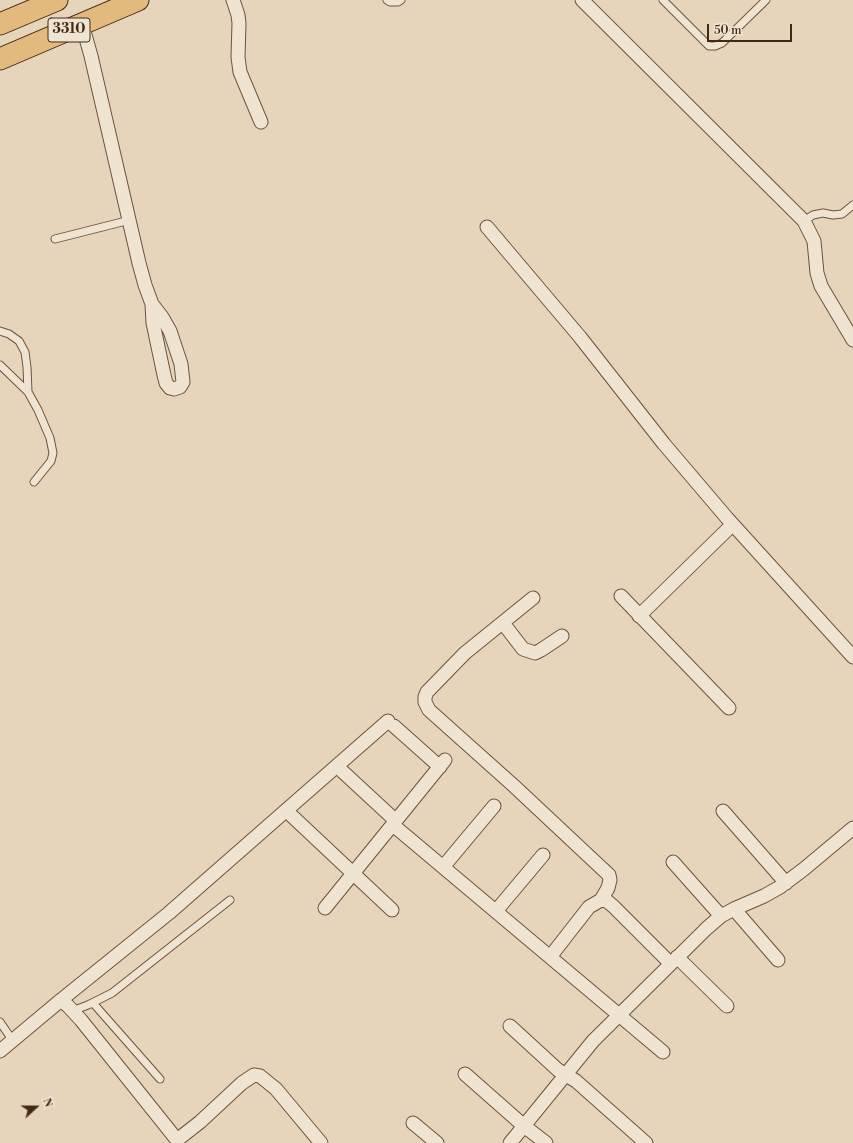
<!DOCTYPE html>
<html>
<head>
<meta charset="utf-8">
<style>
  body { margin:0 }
  #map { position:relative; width:853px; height:1143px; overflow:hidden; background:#e6d5ba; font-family:"Libre Bodoni",serif }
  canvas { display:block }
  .north { position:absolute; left:16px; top:1087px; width:40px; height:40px; -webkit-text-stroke:3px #efe4d2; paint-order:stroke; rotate:69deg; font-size:11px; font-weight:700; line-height:16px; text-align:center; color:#442816 }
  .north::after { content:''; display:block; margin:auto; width:14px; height:18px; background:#442816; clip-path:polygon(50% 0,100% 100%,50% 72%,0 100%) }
  .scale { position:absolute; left:707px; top:24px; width:85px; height:18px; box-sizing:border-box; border:2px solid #442816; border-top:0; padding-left:5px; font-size:12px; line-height:14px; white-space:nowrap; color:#442816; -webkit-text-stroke:3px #efe4d2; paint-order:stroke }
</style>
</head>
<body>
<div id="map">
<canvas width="853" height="1143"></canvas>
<div class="north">N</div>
<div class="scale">50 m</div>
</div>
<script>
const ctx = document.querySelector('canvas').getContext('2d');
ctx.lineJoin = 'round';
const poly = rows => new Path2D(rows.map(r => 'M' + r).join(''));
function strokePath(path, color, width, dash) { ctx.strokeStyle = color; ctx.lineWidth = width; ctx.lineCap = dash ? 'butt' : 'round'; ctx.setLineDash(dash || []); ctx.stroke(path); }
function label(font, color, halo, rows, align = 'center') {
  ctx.font = font + ' "Libre Bodoni",serif'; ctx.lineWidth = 3.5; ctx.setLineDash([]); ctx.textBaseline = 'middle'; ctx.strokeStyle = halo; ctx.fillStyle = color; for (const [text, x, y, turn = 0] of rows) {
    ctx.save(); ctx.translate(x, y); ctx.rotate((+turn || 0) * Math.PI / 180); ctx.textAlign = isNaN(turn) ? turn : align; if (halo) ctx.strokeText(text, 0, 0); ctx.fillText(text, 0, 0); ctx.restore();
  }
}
const service = poly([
  [387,0,390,2,398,2,401,0],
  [663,0,709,46,715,46,722,43,766,0],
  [804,221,813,215,823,213,833,215,842,214,853,205],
  [55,239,130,220],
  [0,331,9,334,19,341,25,352,27,367,28,392],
  [0,365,28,392,38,410,50,438,53,453,51,461,34,482],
  [93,1003,160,1079],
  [72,1011,88,1005,112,993,230,900],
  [0,1022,13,1041]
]);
const minor = poly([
  [233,0,238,15,239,23,238,57,240,72,261,122],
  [582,0,804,221,814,241,817,273,821,286,853,340],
  [82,24,91,56,139,263,145,285,152,304,153,323,164,375,166,383,170,388,174,389,180,387,183,382,181,364,170,331,162,317,152,304],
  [487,227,580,337,664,444,727,518,853,657],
  [621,596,729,708],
  [533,598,465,653,427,692,425,697,425,702,429,710,514,786,609,875,610,880,608,888,601,900],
  [639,616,732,525],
  [503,623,523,649,535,653,541,650,562,636],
  [394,726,440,767],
  [342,771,396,821],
  [723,811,786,883],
  [292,816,392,910],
  [393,825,663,1052],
  [673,862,721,916],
  [443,867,494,806],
  [325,908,445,760],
  [734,909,778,960],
  [496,911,543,855],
  [550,957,589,907,601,900,607,901,613,906,670,963],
  [677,957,727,1006],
  [61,1000,169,913,388,721],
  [510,1026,558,1070,576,1081,646,1143],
  [0,1051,61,1000,68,1006,81,1020,177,1140,200,1122,242,1083,254,1075,260,1076,276,1089,321,1143],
  [465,1074,524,1126,546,1143],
  [413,1123,437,1143],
  [510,1143,593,1041,707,928,721,916,734,909,764,896,780,887,804,869,853,828]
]);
const primary = poly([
  [0,24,57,0],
  [0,59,138,0]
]);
const shields = [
  [69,30,42]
];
const shieldNames = [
  ["3310",69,30]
];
strokePath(service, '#6c533f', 9);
strokePath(minor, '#6c533f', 15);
strokePath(primary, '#442816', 23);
strokePath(service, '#efe4d2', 7);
strokePath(minor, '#efe4d2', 13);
strokePath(primary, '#e3ba7d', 21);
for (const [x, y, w] of shields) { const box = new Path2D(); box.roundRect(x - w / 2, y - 12, w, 24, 3); ctx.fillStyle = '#efe4d2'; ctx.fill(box); strokePath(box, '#442816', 1); }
label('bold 14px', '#442816', null, shieldNames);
</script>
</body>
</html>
